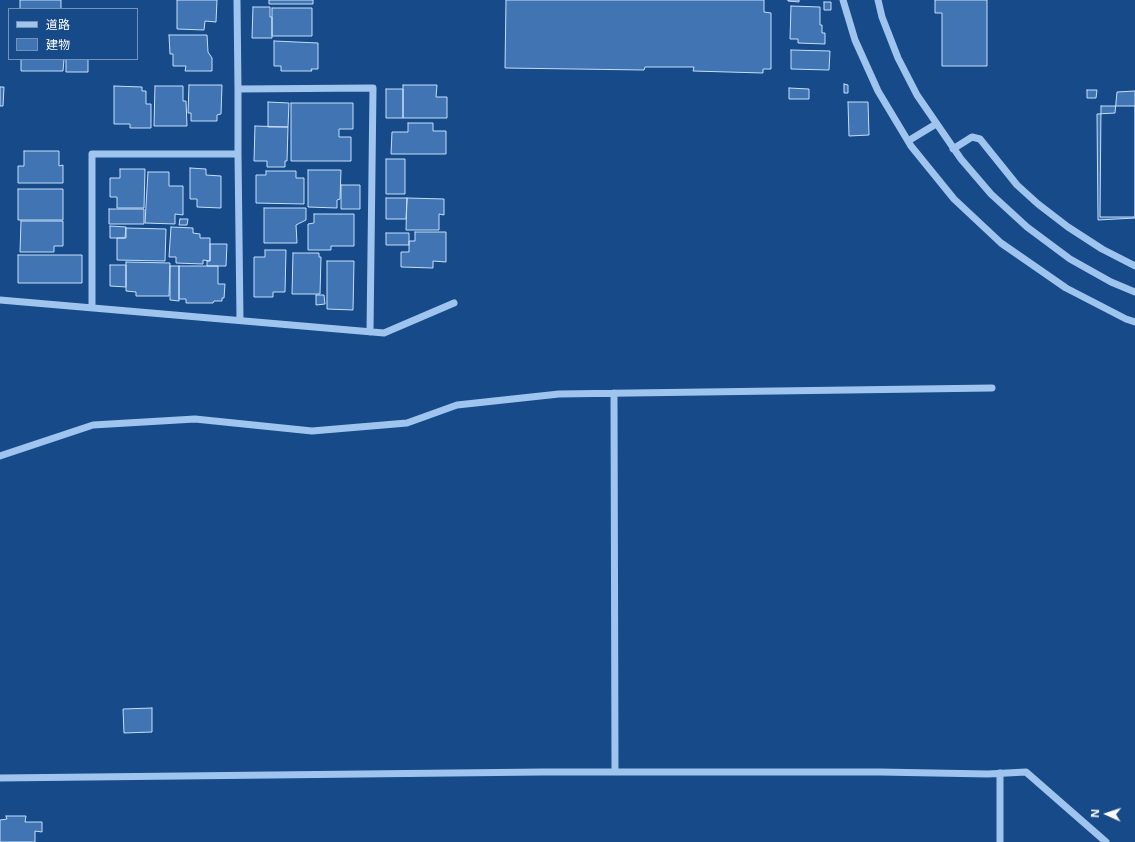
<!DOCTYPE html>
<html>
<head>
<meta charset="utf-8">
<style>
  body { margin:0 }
  #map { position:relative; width:1135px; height:842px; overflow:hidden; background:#174a89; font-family:"Noto Sans","Noto Sans JP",sans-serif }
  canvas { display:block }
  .legend { position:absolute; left:8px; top:8px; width:130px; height:52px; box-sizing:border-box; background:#174a89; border:1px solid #7492b8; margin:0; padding:5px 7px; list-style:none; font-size:12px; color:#fff }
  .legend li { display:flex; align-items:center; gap:8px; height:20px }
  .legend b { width:20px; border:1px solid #7492b8 }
  .north { position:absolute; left:1087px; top:794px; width:40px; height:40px; -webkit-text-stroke:3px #174a89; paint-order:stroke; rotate:273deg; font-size:11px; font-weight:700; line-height:16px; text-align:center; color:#fff }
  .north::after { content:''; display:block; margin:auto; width:14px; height:18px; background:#fff; clip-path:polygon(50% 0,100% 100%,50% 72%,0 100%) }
</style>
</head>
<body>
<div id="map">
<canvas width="1135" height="842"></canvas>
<ul class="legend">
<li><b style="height:5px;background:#9fc4ee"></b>道路</li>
<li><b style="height:11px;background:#4074b2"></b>建物</li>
</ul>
<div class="north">N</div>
</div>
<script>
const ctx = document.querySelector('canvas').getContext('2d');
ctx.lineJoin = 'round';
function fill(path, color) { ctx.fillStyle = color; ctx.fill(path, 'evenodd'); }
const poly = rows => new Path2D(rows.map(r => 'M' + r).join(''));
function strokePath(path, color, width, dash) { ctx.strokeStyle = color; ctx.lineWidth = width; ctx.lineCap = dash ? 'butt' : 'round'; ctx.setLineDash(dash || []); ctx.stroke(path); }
const building = poly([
  [20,0,61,0,61,9,20,9,20,0],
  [177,0,217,0,216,22,205,21,204,30,177,29,177,0],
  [269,0,313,0,313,4,269,4,269,0],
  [506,0,764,0,764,12,771,13,771,69,763,69,763,73,693,71,694,67,645,67,644,70,505,68,506,0],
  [788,0,799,0,799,2,788,1,788,0],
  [935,0,987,0,987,66,942,66,942,13,935,13,935,0],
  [824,2,831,2,831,10,824,10,824,2],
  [791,6,820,7,820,25,822,25,822,33,825,33,825,44,798,43,798,39,790,39,791,6],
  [253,7,270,7,270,17,272,17,272,38,252,38,253,7],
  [272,8,312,8,312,36,272,36,272,8],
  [169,35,207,35,208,52,212,58,212,71,185,71,186,66,173,66,173,54,170,54,169,35],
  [274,41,318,43,318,69,311,69,312,71,281,71,281,66,274,66,274,41],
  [791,50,830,51,829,70,791,69,791,50],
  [21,59,64,59,63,71,21,71,21,59],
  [66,59,88,59,88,72,66,72,66,59],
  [844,84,848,85,848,93,844,93,844,84],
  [189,85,222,85,221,114,217,115,217,121,191,121,191,113,188,113,189,85],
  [403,85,437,85,436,97,447,97,447,118,403,118,403,85],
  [114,86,142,87,142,91,146,91,146,104,151,104,151,128,130,128,130,124,114,124,114,86],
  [155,86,183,86,183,101,186,101,187,126,154,126,155,86],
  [0,87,4,87,3,106,0,106,0,87],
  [789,88,809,89,809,99,789,99,789,88],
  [386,89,403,89,403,118,386,118,386,89],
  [1087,90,1097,90,1096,98,1087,98,1087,90],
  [1135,91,1135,218,1098,220,1097,114,1115,113,1117,92,1135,91],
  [268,102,289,103,288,127,268,127,268,102],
  [848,102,868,102,869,135,849,136,848,102],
  [291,103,353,103,353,129,339,129,339,137,351,137,351,161,291,161,291,103],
  [1101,106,1135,106,1135,217,1100,217,1101,106],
  [408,123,433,123,433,131,446,131,446,154,391,154,392,132,408,132,408,123],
  [255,126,288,127,287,161,285,161,285,167,267,167,267,161,254,161,255,126],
  [24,151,59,151,59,166,63,165,63,183,18,183,18,166,24,166,24,151],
  [386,159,405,159,405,194,386,194,386,159],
  [190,168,206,169,206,175,221,176,221,208,197,207,197,199,190,199,190,168],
  [120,169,145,169,144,208,117,208,117,197,110,197,110,178,120,178,120,169],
  [308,170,341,170,340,199,337,200,337,208,308,207,308,170],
  [266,171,296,171,296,178,304,178,304,204,256,203,256,175,266,175,266,171],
  [148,172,169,172,169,186,183,186,183,215,175,214,175,224,145,223,148,172],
  [341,185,360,185,360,209,341,209,341,185],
  [18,189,63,189,63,220,18,220,18,189],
  [386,198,407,198,406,219,386,219,386,198],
  [407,198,444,199,444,215,439,214,439,230,406,230,407,198],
  [264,208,306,208,306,220,296,225,297,243,264,243,264,208],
  [109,209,144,209,144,224,109,224,109,209],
  [314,214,354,214,354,246,331,246,331,250,308,250,308,224,314,223,314,214],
  [180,219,188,219,187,225,179,225,180,219],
  [21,221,63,221,63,246,54,246,54,252,20,252,21,221],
  [110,226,126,227,125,238,110,238,110,226],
  [171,227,193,228,193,233,200,234,200,238,210,238,210,261,203,260,203,264,176,263,176,257,169,257,171,227],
  [126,228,166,229,165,261,117,260,117,238,126,238,126,228],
  [415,232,446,232,446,262,433,261,433,268,401,267,401,252,409,252,409,241,415,241,415,232],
  [386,233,409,233,409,245,386,245,386,233],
  [210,244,227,244,226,266,207,266,207,261,210,261,210,244],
  [265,250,286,250,285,292,273,292,273,297,254,297,254,257,265,257,265,250],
  [293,253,319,253,319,257,321,257,320,294,292,294,293,253],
  [18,255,82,255,82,283,18,283,18,255],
  [327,261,354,261,353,310,327,309,327,261],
  [126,262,170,263,169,296,136,296,136,292,126,291,126,262],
  [110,265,126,265,126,287,110,286,110,265],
  [170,266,179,266,179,301,170,300,170,266],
  [179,266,218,266,218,284,225,284,224,298,222,298,222,301,214,301,213,303,186,303,186,299,179,299,179,266],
  [316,295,324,295,325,304,316,305,316,295],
  [152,708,152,732,124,733,123,709,152,708],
  [6,816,26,816,25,822,42,822,42,832,35,831,35,842,0,842,0,820,7,819,6,816]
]);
const minor = poly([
  [237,0,238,89,373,88,370,332],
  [843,0,855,40,878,91,911,146,954,199,1001,243,1066,288,1126,319,1135,322],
  [878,0,882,17,898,58,917,95,961,159,991,194,1027,227,1070,259,1111,282,1135,292],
  [908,141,936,124],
  [953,149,972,137,980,139,1017,185,1038,204,1068,227,1102,249,1135,266],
  [238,154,238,89],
  [0,300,384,333,454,303],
  [92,308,92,154,238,154,240,320],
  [614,393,615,772],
  [0,456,93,425,195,419,312,431,407,423,457,405,559,394,992,388],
  [0,778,542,772,880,772,988,774,1026,772,1106,842],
  [1000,842,1000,773]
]);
fill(building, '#4074b2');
strokePath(building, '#c5defa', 1);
strokePath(minor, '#9fc4ee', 7);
</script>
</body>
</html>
